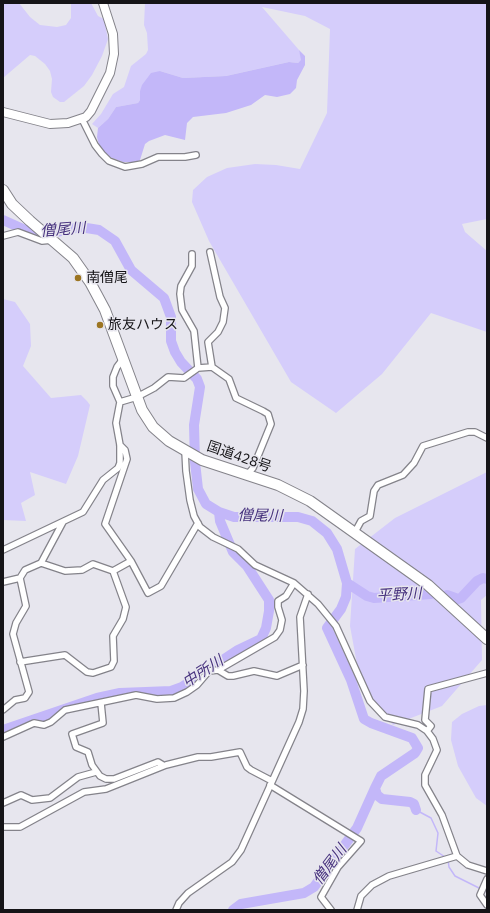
<!DOCTYPE html>
<html>
<head>
<meta charset="utf-8">
<style>
  body { margin:0 }
  #map { position:relative; width:490px; height:913px; overflow:hidden; background:#e7e6ee; font-family:"IBM Plex Sans",sans-serif }
  canvas { display:block }
  .frame { position:absolute; inset:0; border:4px solid #151417; pointer-events:none }
</style>
</head>
<body>
<div id="map">
<canvas width="490" height="913"></canvas>
<div class="frame"></div>
</div>
<script>
const ctx = document.querySelector('canvas').getContext('2d');
ctx.lineJoin = 'round';
function fill(path, color) { ctx.fillStyle = color; ctx.fill(path, 'evenodd'); }
const poly = rows => new Path2D(rows.map(r => 'M' + r).join(''));
function strokePath(path, color, width, dash) { ctx.strokeStyle = color; ctx.lineWidth = width; ctx.lineCap = dash ? 'butt' : 'round'; ctx.setLineDash(dash || []); ctx.stroke(path); }
function label(font, color, halo, rows, align = 'center') {
  ctx.font = font + ' "IBM Plex Sans","Noto Sans JP",sans-serif'; ctx.lineWidth = 3; ctx.setLineDash([]); ctx.textBaseline = 'middle'; ctx.strokeStyle = halo; ctx.fillStyle = color; for (const [text, x, y, turn = 0] of rows) {
    ctx.save(); ctx.translate(x, y); ctx.rotate((+turn || 0) * Math.PI / 180); ctx.textAlign = isNaN(turn) ? turn : align; if (halo) ctx.strokeText(text, 0, 0); ctx.fillText(text, 0, 0); ctx.restore();
  }
}
const green = poly([
  [3,3,19,3,30,17,40,25,57,27,66,25,71,18,71,3,91,3,98,16,104,19,108,39,102,56,92,75,84,86,64,102,60,102,53,97,51,92,52,79,50,71,45,64,35,56,30,55,3,78],
  [145,3,487,3,487,219,462,224,465,232,487,251,487,332,431,313,382,374,336,413,291,382,209,241,192,202,193,190,207,177,227,168,255,164,276,165,300,169,327,113,330,29,305,16,262,7,299,50,302,60,298,63,289,62,226,76,183,78,160,71,140,91,140,100,138,103,116,107,108,119,98,128,92,124,101,114,113,94,124,87,131,66,146,54,148,50,147,33,144,25],
  [3,299,15,302,30,324,31,346,23,366,51,398,81,395,87,401,90,405,78,456,66,484,30,472,35,495,21,503,26,521,3,520],
  [487,472,487,595,481,600,482,660,442,706,393,725,361,686,350,626,355,549,395,518],
  [487,705,487,806,476,798,458,766,451,740,452,722,462,714,479,706]
]);
const water = poly([
  [299,50,305,56,305,65,297,80,296,88,290,94,277,97,265,95,251,105,226,113,193,117,187,123,185,140,165,135,149,141,145,144,140,160,136,162,123,162,107,156,99,145,97,137,98,128,108,119,116,107,138,103,140,100,140,91,142,85,151,73,160,71,183,78,226,76,289,62,298,63,301,60]
]);
const stream = poly([
  [416,810,431,818,438,833,436,851,445,857],
  [448,860,449,867,455,876,487,892]
]);
const river = poly([
  [3,220,32,233,56,232,80,227,99,230,115,241,131,270,164,298,171,317,171,341,175,352,181,362,197,379,200,387,194,425,195,462,198,489,206,504,219,512,234,517,298,517,312,521,327,533,337,549,347,583,346,597,341,609,327,628,351,680,364,719,371,723,412,738,418,748,415,753,381,776,375,788,377,795,382,799,410,802,414,804,416,810],
  [347,583,367,596,374,598,431,594],
  [447,595,458,599,461,598,477,581,483,578,487,579],
  [3,730,97,698,120,693,171,691,182,687,238,650,261,639,266,628,269,611,269,600,247,566,233,552,220,521,219,512],
  [233,910,241,904,304,893,314,887,357,828,375,788]
]);
const street = poly([
  [82,119,95,145,102,154,109,161,125,167,142,164,158,157,185,157,196,155],
  [3,236,18,232,42,241,52,240],
  [210,252,220,297,225,308,223,322,218,332,208,342,212,367,229,379,236,398,263,411,268,414,271,424,253,468,247,475],
  [192,254,192,266,181,286,180,294,182,310,194,331,198,368],
  [120,402,137,397,154,388,168,377,184,378,198,368,212,367],
  [185,451,186,471,190,500,194,516,200,527,213,537,238,549,255,565,294,583,318,604,336,626,370,701,385,717,418,725,427,731,433,739,437,750,425,775,425,785,442,815,457,856,468,865,487,871],
  [355,532,361,521,370,516,374,491,378,485,403,475,414,463,423,446,468,432,475,432,487,438],
  [3,550,83,512,103,480,118,468,120,463,120,445,116,423,120,402,113,386,113,377,117,367,123,359],
  [131,561,148,593,161,586,198,523],
  [41,563,65,571,82,570,93,564,113,571],
  [3,582,20,578],
  [20,662,65,655,87,672,93,673,111,667,114,661,113,636,123,619,126,607,113,571,131,561,105,524,127,459,125,450,120,445],
  [218,670,228,676,233,676,254,671,277,676,303,665],
  [101,703,103,723,72,734,76,747,88,752,92,765,100,776,106,779,114,779,158,762,163,765],
  [3,710,15,700,25,698,29,692,13,634,16,623,26,606,20,578,25,570,41,563,63,522],
  [427,731,431,726,425,720,428,689,487,673],
  [3,737,34,723,44,725,51,722,65,710,136,695,157,699,174,698,187,692,197,685,209,671,218,670,275,637,280,630,282,620,278,607,278,601,286,596,294,583],
  [270,785,361,841,338,867,321,897,331,910],
  [3,803,21,795,32,800,50,798,78,777,96,772],
  [3,827,20,827,84,792,106,789,166,765,198,757,211,757,240,752,247,767,251,770,272,781],
  [487,879,480,895,487,905],
  [176,910,179,903,188,893,232,862,241,850,299,722,303,709,304,691,300,617,308,594],
  [357,910,361,896,372,885,389,876,457,856]
]);
const secondary = poly([
  [3,112,50,124,68,123,86,117,91,111,110,73,114,54,113,34,103,3]
]);
const highway = poly([
  [3,190,12,204,30,221,73,258,90,282,105,310,142,410,153,427,169,441,202,460,278,485,310,501,428,585,487,639]
]);
const markers = [
  [78,278,4,"#9c7522"],
  [100,325,4,"#9c7522"]
];
const poiNames = [
  ["南僧尾",86,278],
  ["旅友ハウス",108,325]
];
const streetNames = [
  ["国道428号",239,457,19]
];
const waterNames = [
  ["僧尾川",63,230,-4],
  ["僧尾川",260,516,1],
  ["平野川",399,595,-3],
  ["中所川",203,672,-33],
  ["僧尾川",330,865,-53]
];
fill(green, '#d5cdfb');
fill(water, '#c3b7f9');
strokePath(stream, '#c3b7f9', 1.5);
strokePath(river, '#c3b7f9', 10);
strokePath(street, '#84838a', 8);
strokePath(secondary, '#84838a', 10);
strokePath(highway, '#84838a', 12);
strokePath(street, '#fff', 5.5);
strokePath(secondary, '#fff', 8);
strokePath(highway, '#fff', 10);
for (const [x, y, r, color] of markers) { const dot = new Path2D(); dot.arc(x, y, r, 0, 2 * Math.PI); ctx.fillStyle = color; ctx.fill(dot); strokePath(dot, '#e7e6ee', 1.5); }
label('14px', '#151417', '#e7e6ee', poiNames, 'left');
label('14px', '#151417', '#e7e6ee', streetNames);
label('italic 15px', '#47327e', '#e7e6ee', waterNames);
</script>
</body>
</html>
